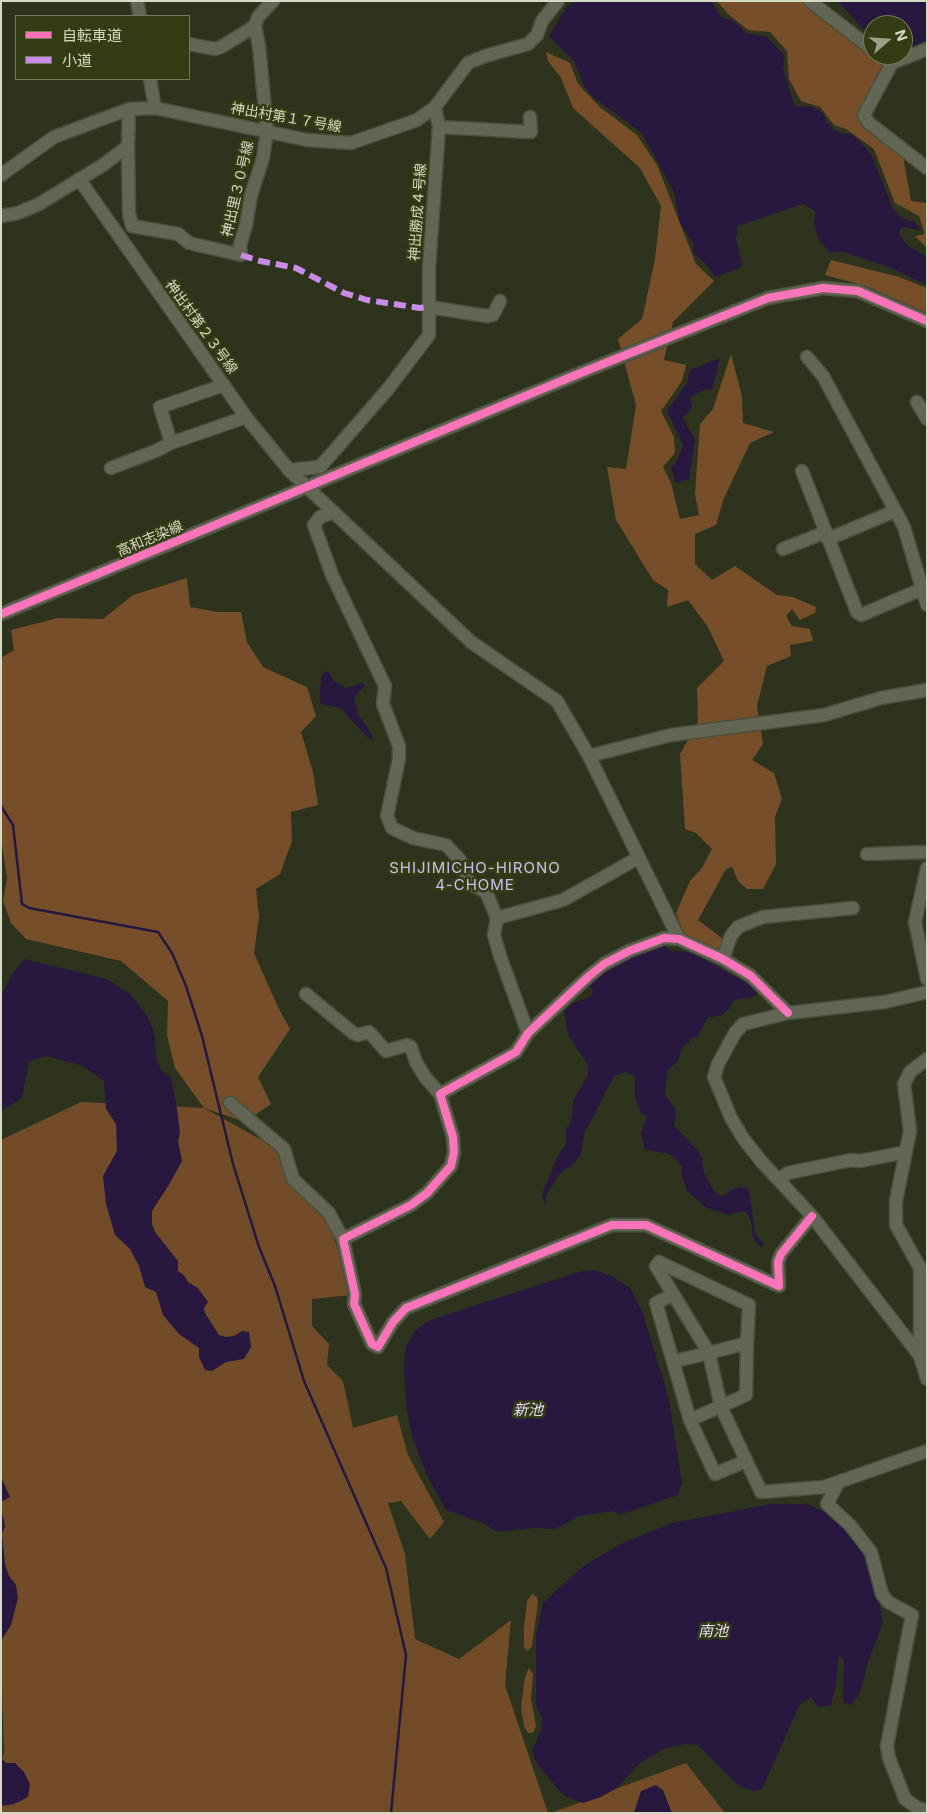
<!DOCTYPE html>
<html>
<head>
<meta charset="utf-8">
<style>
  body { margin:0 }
  #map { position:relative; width:928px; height:1814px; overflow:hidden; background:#2e331d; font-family:Inter,"Noto Sans JP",sans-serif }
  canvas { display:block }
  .frame { position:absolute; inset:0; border:2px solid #d4dac4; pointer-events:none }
  .legend { position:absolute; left:15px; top:15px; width:175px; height:65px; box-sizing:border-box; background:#343c14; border:1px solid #747b5a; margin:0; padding:6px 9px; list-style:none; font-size:15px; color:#d4dac4 }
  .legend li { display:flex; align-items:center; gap:10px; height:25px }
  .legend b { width:25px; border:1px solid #747b5a }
  .north { position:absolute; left:863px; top:15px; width:50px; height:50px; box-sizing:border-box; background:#343c14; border:1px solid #747b5a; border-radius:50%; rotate:71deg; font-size:14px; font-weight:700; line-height:20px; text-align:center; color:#d4dac4 }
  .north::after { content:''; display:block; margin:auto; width:18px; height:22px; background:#9aa08a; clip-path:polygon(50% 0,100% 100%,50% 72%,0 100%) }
</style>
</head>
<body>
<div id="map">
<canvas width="928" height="1814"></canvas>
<div class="frame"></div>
<ul class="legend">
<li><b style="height:6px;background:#fb73b8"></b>自転車道</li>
<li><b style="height:6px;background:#ca8be6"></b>小道</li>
</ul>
<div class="north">N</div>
</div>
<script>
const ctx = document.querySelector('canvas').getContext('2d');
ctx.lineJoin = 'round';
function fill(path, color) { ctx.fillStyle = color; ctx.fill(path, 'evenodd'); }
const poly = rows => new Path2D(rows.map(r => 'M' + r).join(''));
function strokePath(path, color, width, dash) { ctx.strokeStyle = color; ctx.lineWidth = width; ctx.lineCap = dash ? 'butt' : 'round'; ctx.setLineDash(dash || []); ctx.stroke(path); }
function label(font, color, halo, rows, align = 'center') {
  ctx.font = font + ' Inter,"Noto Sans JP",sans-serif'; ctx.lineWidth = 5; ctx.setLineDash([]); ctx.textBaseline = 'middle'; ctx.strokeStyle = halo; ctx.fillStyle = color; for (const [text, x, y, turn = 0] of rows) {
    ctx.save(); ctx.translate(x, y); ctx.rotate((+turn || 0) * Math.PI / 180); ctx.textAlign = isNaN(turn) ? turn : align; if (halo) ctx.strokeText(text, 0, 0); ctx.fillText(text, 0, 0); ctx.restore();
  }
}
const green = poly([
  [81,1102,204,1108,280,1150,327,1216,352,1295,312,1299,312,1326,329,1344,327,1365,343,1381,353,1428,397,1415,408,1455,444,1522,430,1539,401,1501,388,1503,405,1554,415,1639,459,1659,511,1620,505,1685,548,1813,1,1813,1,1762,4,1753,1,1653,1,1142,3,1139],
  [532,1594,537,1597,538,1602,532,1646,528,1651,524,1647,524,1627,527,1601],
  [529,1668,533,1674,531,1699,536,1726,533,1733,528,1733,524,1726,521,1707,525,1677],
  [686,1763,725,1813,551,1813]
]);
const forest = poly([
  [717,1,804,1,885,67,858,118,903,156,911,201,927,203,927,248,915,236,925,234,919,216,895,203,874,149,846,129,834,125,820,107,801,101,789,79,787,51,770,32,748,30,728,14],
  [546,52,570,63,578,84,601,108,637,135,657,165,696,264,714,281,673,322,664,360,686,365,682,381,661,411,674,437,675,453,663,467,671,483,680,519,699,515,695,494,700,424,713,409,731,354,742,397,743,423,774,432,750,443,724,498,716,525,695,534,695,564,712,580,735,566,777,595,793,597,816,607,815,613,800,620,792,609,786,616,792,626,810,629,813,641,790,645,791,656,767,666,757,706,763,744,752,760,774,773,782,799,775,817,776,864,763,889,747,889,738,881,732,867,726,869,698,920,724,940,718,953,686,940,676,913,690,881,702,868,712,849,696,833,685,829,680,754,698,722,697,688,724,661,708,627,688,600,667,607,668,590,653,580,616,520,607,467,626,469,636,405,618,339,642,319,655,259,661,206,640,168,573,108,561,78,548,61],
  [831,260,899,277,927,288,927,313,866,286,825,275],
  [187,578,190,607,218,612,241,612,247,642,263,667,307,687,316,716,301,732,313,772,318,805,291,812,292,841,280,874,256,889,259,917,254,953,278,1007,290,1029,258,1077,271,1104,245,1122,204,1108,175,1068,167,1035,168,1001,121,961,26,939,11,923,3,901,7,878,1,839,1,658,14,650,11,630,58,618,103,619,133,595]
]);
const water = poly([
  [575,1,711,1,721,17,734,21,746,33,767,37,784,55,783,69,794,104,799,107,811,106,823,113,826,121,835,131,852,135,862,144,872,156,893,209,902,218,914,222,922,231,906,227,901,228,899,235,908,246,927,257,927,285,891,268,843,252,829,252,818,239,814,224,815,211,803,204,738,226,736,239,742,265,740,268,715,277,707,265,693,253,693,243,680,223,674,192,642,133,594,98,585,88,574,61,549,36,566,8],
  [837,1,927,1,927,43,903,52,903,25,873,25,873,39],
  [720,358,712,390,706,389,690,397,692,408,683,418,695,440,689,479,675,483,671,467,677,461,683,445,667,411,687,383,690,370],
  [328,671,333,680,346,688,362,683,365,685,354,698,358,714,373,737,371,741,340,708,321,704,319,698,322,674],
  [664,946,672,951,689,952,700,957,754,987,758,993,753,997,734,1000,729,1009,720,1016,708,1017,697,1038,691,1038,689,1043,683,1046,678,1061,667,1071,665,1095,676,1110,674,1125,698,1151,702,1159,704,1173,714,1191,721,1196,727,1194,730,1190,740,1187,749,1189,755,1233,765,1245,761,1247,753,1239,751,1220,746,1212,741,1211,729,1215,707,1208,687,1191,682,1176,682,1166,675,1158,666,1153,645,1150,641,1133,647,1116,641,1113,635,1098,635,1077,627,1072,614,1076,584,1134,581,1154,575,1163,560,1173,547,1194,545,1205,542,1194,558,1156,566,1144,566,1129,571,1121,574,1099,588,1075,588,1065,568,1035,564,1011,573,1003,590,997,593,991,587,983,601,972,606,972,628,955,653,947],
  [24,959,107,979,130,994,147,1016,155,1035,156,1057,161,1070,171,1077,177,1109,180,1133,178,1141,182,1161,170,1183,152,1211,152,1224,155,1232,178,1261,178,1271,184,1275,188,1282,198,1288,208,1302,204,1308,205,1313,219,1335,226,1337,234,1336,242,1331,249,1332,251,1347,244,1359,226,1362,212,1371,205,1370,199,1357,199,1348,179,1334,163,1315,156,1292,145,1287,139,1266,130,1249,115,1235,106,1204,103,1176,117,1151,116,1124,106,1109,104,1081,83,1066,47,1056,29,1061,22,1098,1,1111,1,996,11,976],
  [595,1270,613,1277,630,1288,642,1311,669,1399,682,1484,678,1495,620,1515,614,1511,579,1516,556,1529,535,1528,497,1532,483,1523,446,1510,427,1475,413,1439,407,1412,404,1366,406,1346,416,1330,430,1320,579,1272],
  [1,1477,10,1497,1,1502],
  [771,1504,807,1504,829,1514,854,1537,870,1559,883,1622,868,1662,860,1693,851,1705,843,1702,844,1660,839,1655,836,1685,831,1705,818,1707,811,1697,800,1704,762,1789,755,1791,740,1787,698,1745,685,1744,664,1749,640,1763,617,1788,601,1797,583,1803,564,1796,537,1764,532,1751,541,1730,542,1718,536,1706,536,1636,543,1603,582,1567,622,1543,672,1523],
  [1,1508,5,1526,2,1534,5,1564,9,1576,16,1585,18,1598,11,1625,1,1641],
  [1,1758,7,1763,15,1763,24,1772,30,1784,28,1797,14,1804,1,1806],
  [656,1785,663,1790,672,1813,634,1813,641,1791]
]);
const stream = poly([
  [1,806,13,825,22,904,29,908,158,932,172,953,186,986,202,1036,233,1164,259,1247,275,1286,304,1381,386,1568,406,1655,391,1813]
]);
const minor = poly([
  [137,1,140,16],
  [810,1,873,50],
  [189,44,215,49,221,47,255,26,258,17,273,1],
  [927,49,892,63,864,115,869,123,927,168],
  [880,55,892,63],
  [150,79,155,108],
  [439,127,531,132,530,117],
  [128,146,129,213,132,226,178,234,189,243,241,255,240,245,246,225,251,195,263,158,267,131,259,46,255,26],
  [1,175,54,137,129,109,155,108,307,140,351,143,417,120,435,107,468,63,485,56,528,44,537,35,542,21,558,1],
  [79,179,246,417,289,470,471,642,557,701,589,756,679,939],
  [1,216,18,213,39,204,103,165,128,146,129,109],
  [429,307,487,316,493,315,500,301],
  [807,357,823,376,904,527,927,605],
  [917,402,927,419],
  [171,443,160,407,224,385],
  [111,468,158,450,171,443,246,417],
  [289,470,320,467,388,389,429,335,429,267,439,127,435,107],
  [802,471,857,612,861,615,922,589],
  [334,512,320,517,314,525,332,575,385,686,383,704,399,746,399,759,387,816,392,828,413,838,446,845,460,860,470,884,486,892,497,918,494,935,500,956,528,1033],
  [828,539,895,511],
  [783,549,826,532],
  [1,614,583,372,768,298,823,288,858,291,927,321],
  [589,756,671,735,824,715,881,698,927,690],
  [867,854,927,852],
  [927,868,915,922,927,979],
  [497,918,563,900,638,858],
  [723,959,731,936,738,927,763,917,853,908],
  [306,994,353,1033,358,1035,369,1032,386,1051,407,1045,411,1047,416,1062,425,1077,440,1094],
  [788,1013,751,976,723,959,679,939,664,938,629,951,604,964,589,976,528,1033,516,1052,440,1094,453,1137,454,1152,451,1166,427,1193,411,1205,343,1239,355,1294,354,1304,372,1344,378,1347,393,1322,406,1308,612,1225,646,1225,779,1286,778,1262,781,1254,812,1216],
  [927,1059,910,1072,904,1084,910,1131,896,1201,896,1225,920,1268,920,1356,927,1379],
  [230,1103,284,1149,293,1179,329,1213,343,1239],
  [779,1180,788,1173,851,1160,860,1161,906,1152],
  [672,1295,656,1303,690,1420,746,1395,747,1343],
  [920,1356,812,1216,761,1161,743,1138,731,1118,714,1077,718,1064,735,1033,743,1024,788,1013,885,1002,927,992],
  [675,1361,709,1353,747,1343,749,1305,659,1262,656,1266,709,1353,721,1407,761,1492,824,1487,927,1451],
  [690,1420,715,1474,746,1461],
  [838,1483,827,1504,850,1525,871,1552,882,1594,888,1602,912,1615,887,1746,889,1758,905,1799,919,1809,927,1810]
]);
const quiet = poly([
  [241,255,260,261,296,268,344,293,367,300,420,308,429,307]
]);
const cycleway = poly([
  [1,614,583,372,768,298,823,288,858,291,927,321],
  [788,1013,751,976,723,959,679,939,664,938,629,951,604,964,589,976,528,1033,516,1052,440,1094,453,1137,454,1152,451,1166,427,1193,411,1205,343,1239,355,1294,354,1304,372,1344,378,1347,393,1322,406,1308,612,1225,646,1225,779,1286,778,1262,781,1254,812,1216]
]);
const streetNames = [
  ["神出村第１７号線",286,118,10],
  ["神出里３０号線",238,189,-77],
  ["神出勝成４号線",418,212,-86],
  ["神出村第２３号線",201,327,54],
  ["高和志染線",150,539,-23]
];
const neighbourhoodNames = [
  ["SHIJIMICHO-HIRONO",475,868],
  ["4-CHOME",475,885]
];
const waterNames = [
  ["新池",528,1410],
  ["南池",713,1631]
];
fill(green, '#724c28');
fill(forest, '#764f2a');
fill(water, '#28183f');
strokePath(stream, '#28183f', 2.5);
strokePath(minor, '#4b503d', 15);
strokePath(minor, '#636655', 12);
strokePath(quiet, '#ca8be6', 6, [12, 6]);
strokePath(cycleway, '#fb73b8', 8);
label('14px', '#d4dac4', '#343c14', streetNames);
ctx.letterSpacing = '1px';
label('15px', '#cebcf4', '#343c14', neighbourhoodNames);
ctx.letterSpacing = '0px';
label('italic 15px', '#e3dafa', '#343c14', waterNames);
</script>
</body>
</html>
